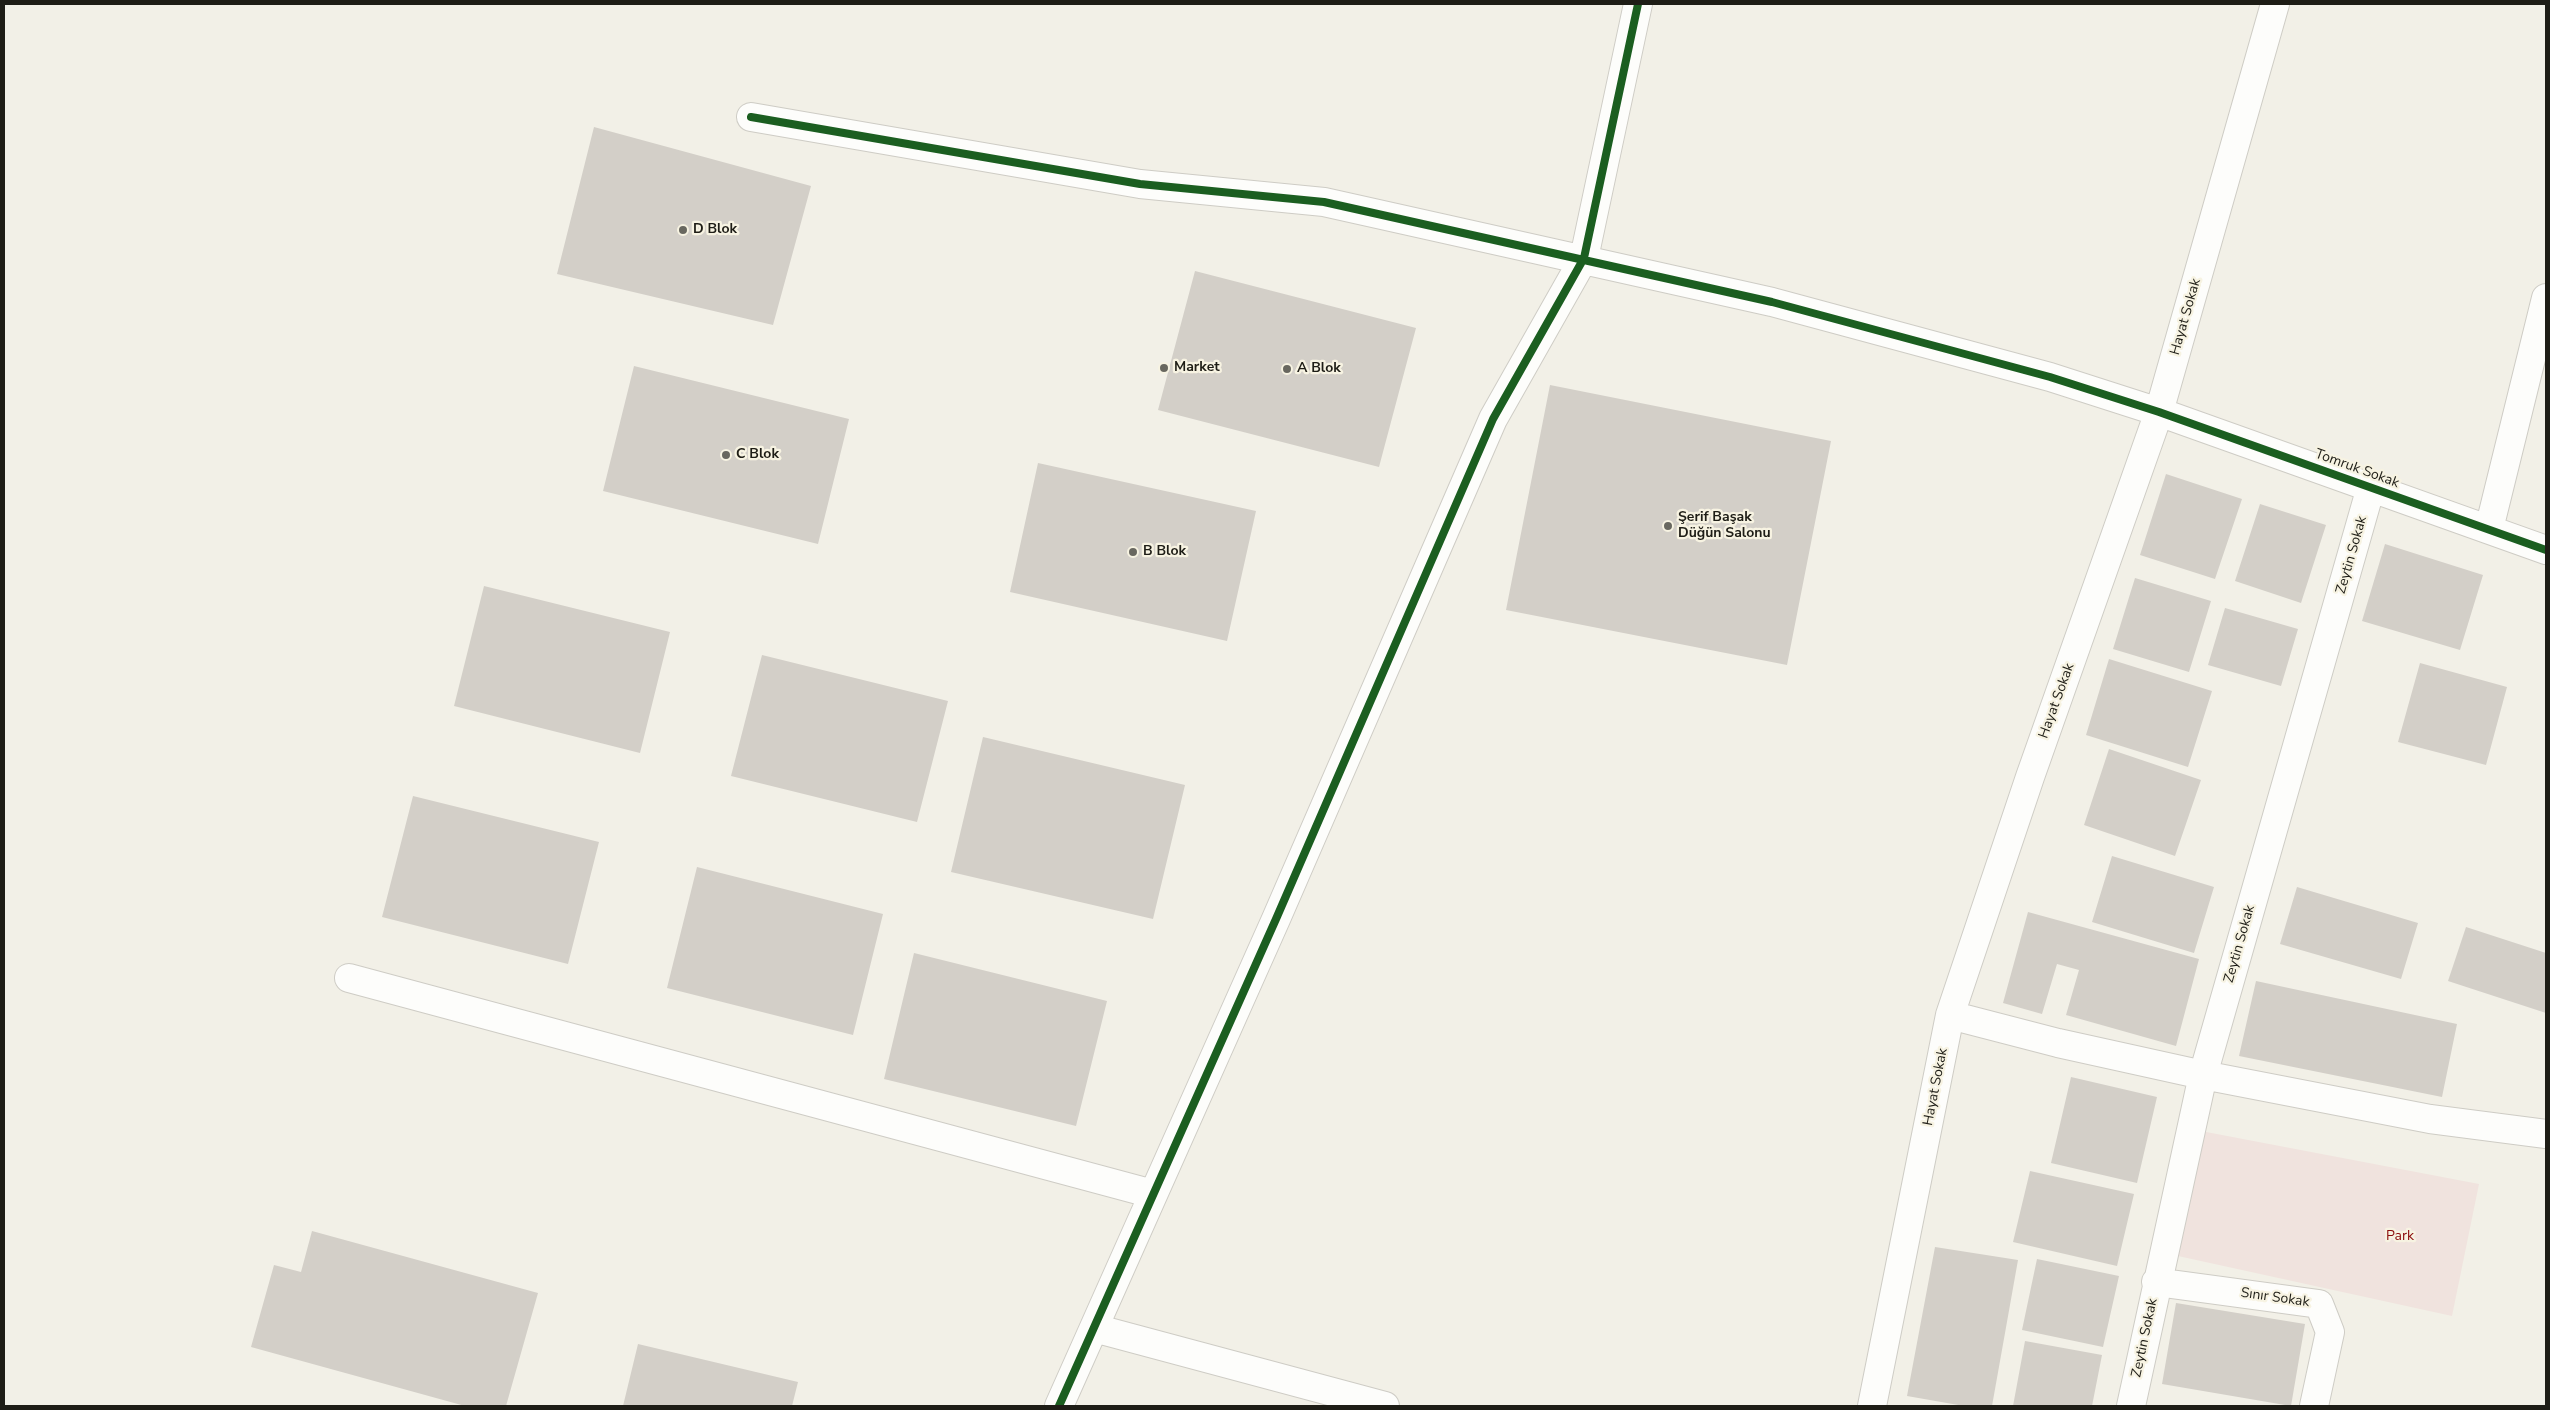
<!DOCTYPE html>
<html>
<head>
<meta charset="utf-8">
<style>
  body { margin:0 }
  #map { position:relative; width:2550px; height:1410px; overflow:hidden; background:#f2f0e7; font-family:"Nunito Sans",sans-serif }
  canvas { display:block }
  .frame { position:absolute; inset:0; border:5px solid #1e1d16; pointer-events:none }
</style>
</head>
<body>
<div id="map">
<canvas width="2550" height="1410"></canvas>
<div class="frame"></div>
</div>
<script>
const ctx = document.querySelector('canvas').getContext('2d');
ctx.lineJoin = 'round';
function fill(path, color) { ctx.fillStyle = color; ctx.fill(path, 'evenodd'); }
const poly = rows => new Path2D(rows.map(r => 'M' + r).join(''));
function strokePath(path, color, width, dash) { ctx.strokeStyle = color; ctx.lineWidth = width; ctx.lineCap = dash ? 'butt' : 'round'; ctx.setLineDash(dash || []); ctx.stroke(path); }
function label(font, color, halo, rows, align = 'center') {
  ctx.font = font + ' "Nunito Sans",sans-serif'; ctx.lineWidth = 4.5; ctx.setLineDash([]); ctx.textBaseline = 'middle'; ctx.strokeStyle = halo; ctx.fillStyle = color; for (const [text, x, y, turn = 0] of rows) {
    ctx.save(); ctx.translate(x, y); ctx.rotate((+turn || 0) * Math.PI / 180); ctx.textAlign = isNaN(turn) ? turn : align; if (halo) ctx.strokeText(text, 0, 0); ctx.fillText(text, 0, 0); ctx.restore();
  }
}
const green = poly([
  [2201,1131,2479,1184,2452,1316,2178,1256]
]);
const building = poly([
  [594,127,811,186,773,325,557,274],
  [1195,271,1416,328,1379,467,1158,410],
  [634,366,849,419,818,544,603,491],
  [1550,385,1831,441,1787,665,1506,610],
  [1038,463,1256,511,1227,641,1010,592],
  [2166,474,2242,499,2215,579,2140,555],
  [2260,504,2326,525,2301,603,2235,581],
  [2385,544,2483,575,2460,650,2362,621],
  [2135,578,2211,601,2189,672,2113,649],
  [484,586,670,632,640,753,454,706],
  [2225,608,2298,629,2281,686,2208,665],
  [762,655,948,701,917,822,731,776],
  [2109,659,2212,691,2188,767,2086,735],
  [2420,663,2507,687,2486,765,2398,742],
  [983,737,1185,785,1153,919,951,872],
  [2109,749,2201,780,2175,856,2084,825],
  [413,796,599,842,568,964,382,917],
  [2112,856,2214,887,2194,953,2092,922],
  [697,867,883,914,853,1035,667,988],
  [2297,887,2418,923,2401,979,2280,944],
  [2028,912,2199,959,2176,1046,2066,1015,2079,970,2057,964,2042,1014,2003,1003],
  [2466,927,2546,953,2546,1013,2448,981],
  [914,953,1107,1001,1076,1126,884,1079],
  [2256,981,2457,1024,2442,1097,2239,1056],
  [2071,1077,2157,1097,2137,1183,2051,1163],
  [2030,1171,2134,1194,2117,1266,2013,1242],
  [312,1231,538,1293,506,1406,465,1406,251,1347,274,1265,301,1272],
  [1935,1247,2018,1260,1992,1406,1964,1406,1907,1396],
  [2037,1259,2119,1276,2103,1347,2022,1330],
  [2176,1303,2305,1324,2291,1406,2162,1384],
  [2025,1341,2102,1355,2092,1406,2013,1406],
  [638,1344,798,1382,792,1406,623,1406]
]);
const street = poly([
  [751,117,1140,184,1324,202,1772,302,2050,377,2159,412,2546,550],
  [2489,529,2546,298],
  [349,978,1153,1194],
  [1950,1015,2058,1043,2203,1075,2430,1119,2546,1134],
  [2156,1282,2319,1304,2330,1332,2314,1406],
  [1094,1328,1385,1406],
  [1059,1406,1276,919,1493,419,1584,258,1638,4],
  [1872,1406,1950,1015,2030,777,2159,412,2275,4],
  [2131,1406,2203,1075,2371,487]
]);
const cycleway = poly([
  [751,117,1140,184,1324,202,1772,302,2050,377,2159,412,2546,550],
  [1059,1406,1276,919,1493,419,1584,258,1638,4]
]);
const markers = [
  [683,230,5,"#68675f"],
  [1164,368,5,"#68675f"],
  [1287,369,5,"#68675f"],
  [726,455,5,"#68675f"],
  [1668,526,5,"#68675f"],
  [1133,552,5,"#68675f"]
];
const poiNames = [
  ["D Blok",693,230],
  ["Market",1174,368],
  ["A Blok",1297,369],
  ["C Blok",736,455],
  ["Şerif Başak",1678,518],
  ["Düğün Salonu",1678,534],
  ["B Blok",1143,552]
];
const streetNames = [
  ["Hayat Sokak",2186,317,-74],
  ["Tomruk Sokak",2357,469,20],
  ["Zeytin Sokak",2352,555,-74],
  ["Hayat Sokak",2057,701,-70],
  ["Zeytin Sokak",2240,944,-74],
  ["Hayat Sokak",1936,1087,-79],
  ["Sınır Sokak",2275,1298,8],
  ["Zeytin Sokak",2145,1338,-78]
];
const parkNames = [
  ["Park",2400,1237]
];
fill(green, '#f0e3de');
fill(building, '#d3cfc8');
strokePath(street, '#ceccc5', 30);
strokePath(street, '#fdfdfb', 28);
strokePath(cycleway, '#1b5e20', 8);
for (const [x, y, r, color] of markers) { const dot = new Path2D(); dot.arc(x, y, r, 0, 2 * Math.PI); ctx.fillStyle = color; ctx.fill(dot); strokePath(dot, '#f7f3e2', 2); }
label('bold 14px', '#1e1d16', '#f7f3e2', poiNames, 'left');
label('14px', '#1e1d16', '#f7f3e2', streetNames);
label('14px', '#8b0b0b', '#f7f3e2', parkNames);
</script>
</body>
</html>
